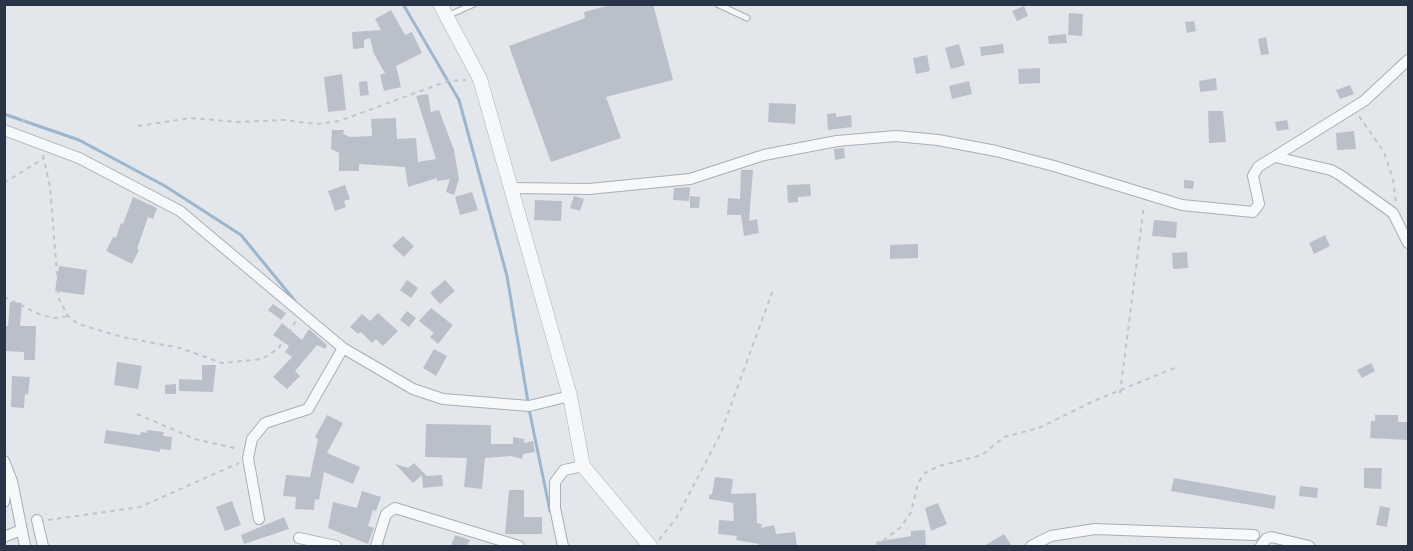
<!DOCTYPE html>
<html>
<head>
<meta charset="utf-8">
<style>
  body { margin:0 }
  #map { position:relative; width:1413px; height:551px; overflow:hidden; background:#e3e7ec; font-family:Barlow,sans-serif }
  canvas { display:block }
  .frame { position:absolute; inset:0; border:6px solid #293446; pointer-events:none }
</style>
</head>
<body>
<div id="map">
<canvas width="1413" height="551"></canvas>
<div class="frame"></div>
</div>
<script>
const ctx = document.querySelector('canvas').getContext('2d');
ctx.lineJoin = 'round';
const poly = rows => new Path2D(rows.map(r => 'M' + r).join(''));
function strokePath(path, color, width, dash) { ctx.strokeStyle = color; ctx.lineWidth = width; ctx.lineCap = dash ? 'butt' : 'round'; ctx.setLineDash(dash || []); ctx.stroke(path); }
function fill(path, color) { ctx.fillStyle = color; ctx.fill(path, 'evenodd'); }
const stream = poly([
  [403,4,459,100,507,276,528,402],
  [4,114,79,140,165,186,241,235,295,301],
  [529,409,550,511]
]);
const building = poly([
  [614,4,653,4,673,80,606,97,621,138,551,162,509,46,585,18,584,12],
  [1024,6,1028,16,1017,21,1012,11],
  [391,10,405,35,412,32,422,53,396,66,401,87,384,91,380,75,385,73,374,54,370,38,364,40,364,48,353,49,352,32,381,30,375,19],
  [1069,13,1083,14,1082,36,1068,35],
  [1194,21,1196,31,1187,33,1185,22],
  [1066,34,1067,43,1049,44,1048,36],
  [1266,37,1269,54,1261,55,1258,39],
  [959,44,965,65,951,69,945,48],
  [1003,44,1004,53,981,56,980,47],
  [927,55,930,71,916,74,913,58],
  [1040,68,1040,83,1019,84,1018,69],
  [342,74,346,110,328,112,324,77],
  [1216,78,1217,90,1200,92,1199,81],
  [367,81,369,95,360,96,359,82],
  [969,81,972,94,952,99,949,86],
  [1350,85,1354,94,1340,99,1336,90],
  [428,94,431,112,439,110,454,150,459,179,454,195,446,192,450,179,437,181,437,178,408,187,405,167,359,164,359,171,339,171,339,153,331,149,332,130,344,130,343,134,350,137,372,136,371,119,396,118,397,139,416,138,418,162,436,159,416,96],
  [769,103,796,104,795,124,768,122],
  [1208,111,1223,111,1226,142,1209,143],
  [836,113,836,117,851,115,852,127,828,130,827,114],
  [1287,120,1289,129,1277,131,1275,122],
  [1354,131,1356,149,1337,150,1336,133],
  [844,148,845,158,835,160,834,149],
  [741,170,753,170,749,221,757,219,759,233,744,236,741,215,727,215,728,198,740,199],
  [1184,180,1194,181,1193,189,1184,188],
  [810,184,811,196,798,197,798,202,788,203,787,185],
  [345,185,350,199,344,201,346,207,335,211,328,191],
  [690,187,689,201,673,200,674,188],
  [472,192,478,210,460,215,455,197],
  [574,196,584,199,580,211,570,208],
  [690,196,700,197,699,208,690,208],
  [133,197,157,208,153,219,148,217,137,249,139,250,132,264,106,251,113,237,116,238,121,223,123,224],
  [535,200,562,201,561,221,534,220],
  [1154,220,1177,222,1176,238,1152,236],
  [1325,235,1330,246,1314,254,1309,243],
  [403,236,414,246,404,257,392,246],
  [918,244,918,258,890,259,890,245],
  [1187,252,1188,268,1173,269,1172,253],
  [59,266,87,270,84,295,55,291],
  [407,280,418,288,411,298,400,290],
  [445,280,455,291,440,304,430,293],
  [10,302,22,303,20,326,36,326,35,360,24,360,24,352,6,351,4,326,8,326],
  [273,304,286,313,281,320,268,310],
  [431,308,453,325,438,344,430,337,434,333,419,321],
  [407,311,416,318,409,327,400,320],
  [378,313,398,331,383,346,376,339,372,343,361,332,358,334,350,327,362,314,370,321],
  [282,323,302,340,309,329,327,345,325,349,317,345,295,371,300,376,287,389,273,377,292,357,285,352,289,346,273,335],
  [434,349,447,356,436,376,423,368],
  [117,362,142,366,138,389,114,385],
  [1371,363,1375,371,1362,378,1357,370],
  [202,365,216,365,213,392,179,391,179,379,202,380],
  [12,376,30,377,28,395,25,394,24,408,11,407],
  [176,384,176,394,165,394,165,385],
  [327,415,343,423,327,453,360,467,353,484,324,472,319,500,315,499,314,510,295,509,296,497,283,496,286,475,310,477,318,439,315,437],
  [1375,415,1398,415,1398,422,1408,422,1408,440,1370,438,1371,421,1375,421],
  [426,424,491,425,491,444,513,444,513,437,524,439,524,443,533,441,535,452,523,454,522,459,511,456,485,458,482,489,464,487,467,458,425,457],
  [106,430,140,435,141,432,147,433,147,430,164,432,163,436,172,437,171,450,160,449,160,452,104,443],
  [414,463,427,476,442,475,443,486,423,488,422,475,413,483,395,464,408,468],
  [1364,468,1382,468,1381,489,1364,488],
  [715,477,733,479,731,494,756,493,757,523,762,524,761,528,774,525,776,534,795,532,797,546,759,546,759,544,736,540,737,536,718,534,719,520,734,521,733,503,709,499,709,495,712,494],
  [1174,478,1276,496,1274,509,1171,491],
  [1300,486,1318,488,1317,498,1299,496],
  [509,490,524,490,524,517,542,517,542,534,505,534],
  [362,491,381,497,376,511,373,510,368,526,374,528,368,544,328,528,333,502,357,508],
  [232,501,241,525,225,531,216,507],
  [938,503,947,524,931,531,925,508],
  [1380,506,1390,508,1387,527,1376,525],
  [284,517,289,529,244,544,241,535],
  [925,530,926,545,877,546,876,542,911,536,911,531],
  [1004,534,1012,546,984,546],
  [455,535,470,540,467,546,451,546]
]);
const path = poly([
  [1359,116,1384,152,1393,179,1396,203],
  [22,119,27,126],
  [138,126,191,118,237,122,284,120,316,124,339,121,448,81,466,80],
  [43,155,50,187,59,299,68,316,78,324,122,337,180,348,222,363,262,359,278,349,296,321],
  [4,183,44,158],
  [4,297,41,315,54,318,68,316],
  [1120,393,1144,205],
  [137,414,195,439,239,449],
  [48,520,140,507,239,463],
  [659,540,677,517,720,435,773,290],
  [876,546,901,527,911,512,918,483,925,473,939,466,982,455,1004,437,1039,428,1096,400,1177,367]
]);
const service = poly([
  [717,4,747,18],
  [447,16,474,4]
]);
const minor = poly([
  [4,130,79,158,180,211,343,348,413,389,443,399,529,406,570,396],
  [1275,157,1331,170,1340,175,1393,213,1408,243],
  [512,188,589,189,690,179,764,155,837,141,896,136,938,140,996,151,1054,166,1182,205,1253,212,1259,204,1253,176,1258,167,1364,101,1408,60],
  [4,461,12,481,25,546],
  [4,502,7,478],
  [259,519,248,458,252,439,265,423,308,409,343,348],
  [37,520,43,546],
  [4,537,21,530],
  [299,538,336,546],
  [376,546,386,514,395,508,519,546],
  [563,546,555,508,555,482,564,470,583,466],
  [1031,546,1051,536,1095,529,1254,535],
  [1261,546,1266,539,1271,537,1309,546]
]);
const tertiary = poly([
  [440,4,480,79,570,396,583,466,650,546]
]);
strokePath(stream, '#9cb6ce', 3);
fill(building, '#bac0ca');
strokePath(service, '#a7aeb7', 7);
strokePath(minor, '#a7aeb7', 12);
strokePath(tertiary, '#a7aeb7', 15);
strokePath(path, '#c1c5cb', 2, [4.5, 4.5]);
strokePath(service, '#f6f8fa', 5);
strokePath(minor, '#f6f8fa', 10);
strokePath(tertiary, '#f6f8fa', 14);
</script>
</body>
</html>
